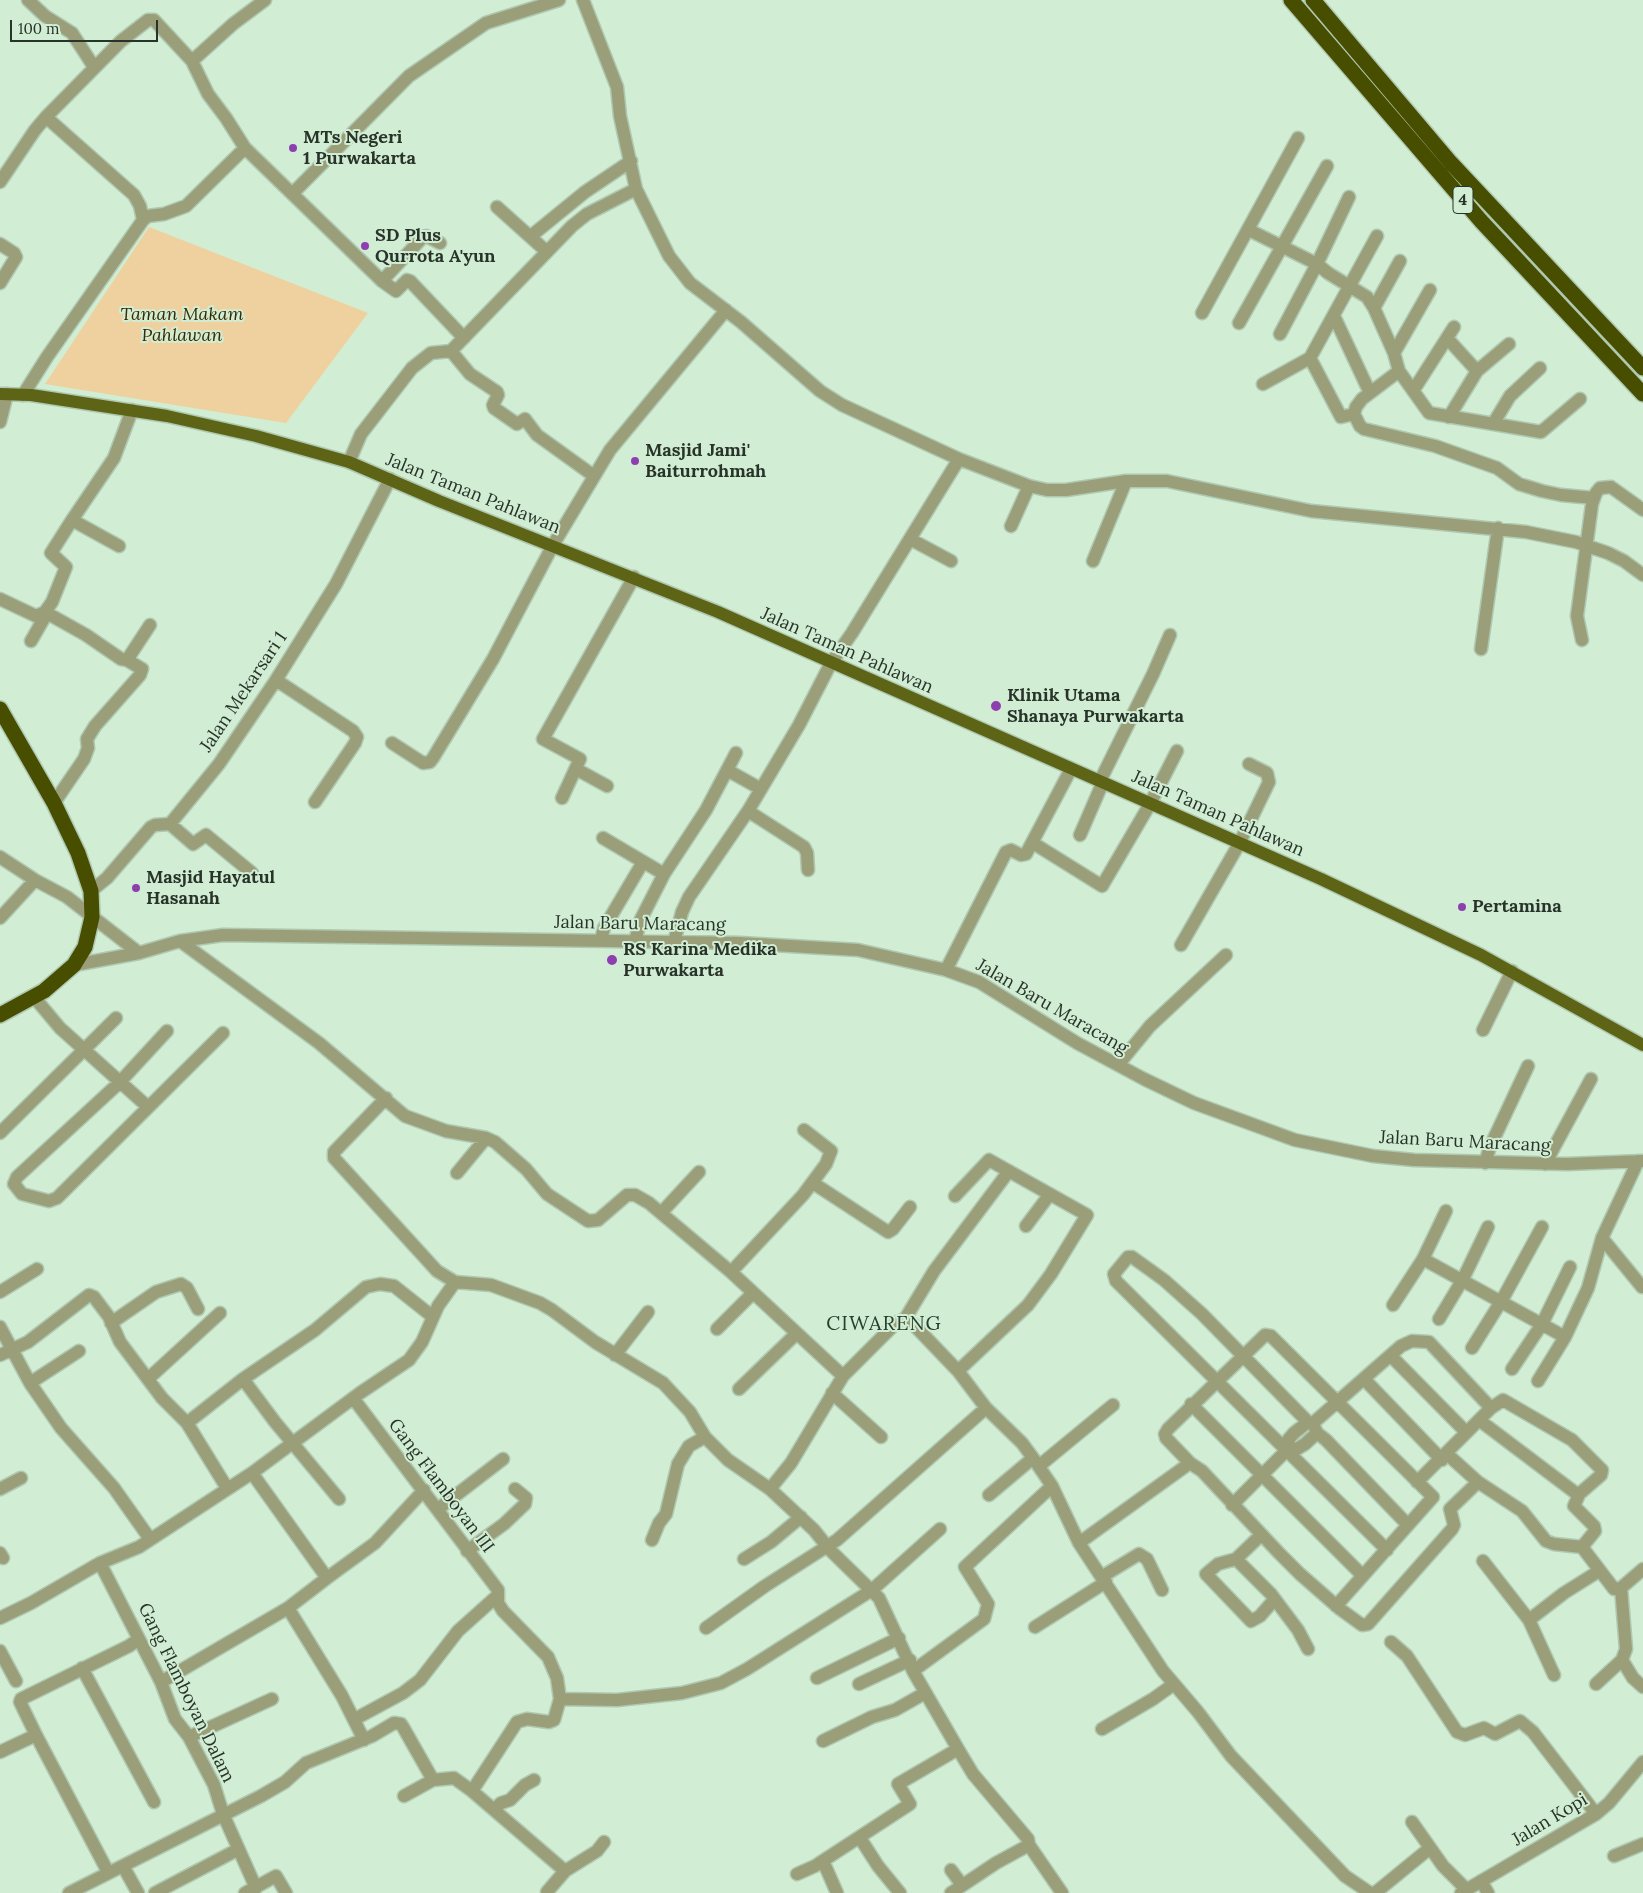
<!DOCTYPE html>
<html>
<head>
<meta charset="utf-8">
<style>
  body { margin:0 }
  #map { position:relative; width:1643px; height:1893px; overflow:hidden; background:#d1edd3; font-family:Lora,serif }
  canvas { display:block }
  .scale { position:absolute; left:10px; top:20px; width:148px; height:22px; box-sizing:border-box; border:2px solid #283329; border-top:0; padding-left:6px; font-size:15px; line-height:18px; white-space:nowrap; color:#283329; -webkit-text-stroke:4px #d1edd3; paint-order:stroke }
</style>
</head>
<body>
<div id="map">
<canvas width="1643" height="1893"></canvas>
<div class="scale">100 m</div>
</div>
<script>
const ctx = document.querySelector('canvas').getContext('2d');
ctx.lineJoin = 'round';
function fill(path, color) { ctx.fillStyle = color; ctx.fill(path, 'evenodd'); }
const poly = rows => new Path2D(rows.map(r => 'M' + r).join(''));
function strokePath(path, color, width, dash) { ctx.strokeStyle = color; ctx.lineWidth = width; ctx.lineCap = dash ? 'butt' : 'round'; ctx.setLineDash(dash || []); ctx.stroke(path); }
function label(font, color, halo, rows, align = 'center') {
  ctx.font = font + ' Lora,serif'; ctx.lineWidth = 4; ctx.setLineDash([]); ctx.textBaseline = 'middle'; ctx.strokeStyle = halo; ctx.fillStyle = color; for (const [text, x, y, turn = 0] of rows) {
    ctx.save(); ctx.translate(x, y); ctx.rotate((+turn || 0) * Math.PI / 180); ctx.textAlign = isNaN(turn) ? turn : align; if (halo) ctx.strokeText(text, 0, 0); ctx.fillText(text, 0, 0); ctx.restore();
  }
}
const green = poly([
  [149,227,368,313,286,423,45,384]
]);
const minor = poly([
  [28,0,45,16,72,33,94,67],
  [583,0,617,87,620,116,636,189,669,256,690,283,741,322,820,391,842,405,959,459,1029,486,1047,490,1066,490,1126,481,1167,481,1311,511,1526,532,1576,542,1608,553,1624,561,1643,575],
  [192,61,208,94,226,118,245,148,382,281,396,291,407,280,410,281,464,338],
  [0,182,35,130,46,117],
  [292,194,409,76,486,23,559,0],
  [497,207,546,251],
  [143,220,140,206,134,195,46,117,121,41,148,20,154,20,192,61,233,24,265,0],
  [1249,230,1317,264,1328,273,1367,297,1374,308,1394,353,1399,371,1362,399,1356,407,1354,414,1360,426,1364,429,1435,446,1497,468,1519,484,1542,491,1561,495,1594,498],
  [531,236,585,192,631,161],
  [0,244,14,253,16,257,0,283],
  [382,281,423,237,426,236,440,243],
  [1374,308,1400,261],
  [1202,313,1298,138],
  [1334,316,1370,393],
  [1239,323,1327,166],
  [1280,334,1317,264,1349,197],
  [1447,338,1477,371],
  [451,351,470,374,497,392,498,395,493,405,494,408,517,424,525,419,537,435,594,476],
  [1394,353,1430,290],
  [1310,358,1341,417,1354,414],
  [1399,371,1429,413,1541,432,1580,399],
  [1263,384,1310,358,1377,236],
  [1413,391,1454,327],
  [23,395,47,357,143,220,148,216,164,214,186,206,245,148],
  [1449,417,1477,371,1509,344],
  [0,422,7,394],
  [1493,424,1510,396,1540,368],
  [349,462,361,434,412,368,431,353,451,351,572,226,587,214,636,189],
  [1011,526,1029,486],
  [910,539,951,561],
  [119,546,72,520,114,458,132,410],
  [1093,561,1126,481],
  [0,599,36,616,45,612,52,602,66,567,51,553,72,520],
  [45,612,86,635,121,659,127,660],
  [1582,640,1577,616,1592,504,1596,493,1600,488,1611,487,1643,510],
  [31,641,47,613],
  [1481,649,1498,528],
  [276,680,353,731,357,737,355,743,315,802],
  [392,743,423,763,430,762,433,758,493,659,553,545,610,450,726,310],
  [576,769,607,786],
  [727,770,761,789],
  [1100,781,1153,674,1170,635],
  [562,798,580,759,543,739,634,577],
  [54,803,84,759,88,748,87,739,95,726,140,675,142,669,127,660,150,625],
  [748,811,804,847,807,853,808,870],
  [170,824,193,844,206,835,252,873],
  [1080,835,1103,782],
  [603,838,664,874],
  [1033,843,1102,886,1150,804,1177,751],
  [0,857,35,880,67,897,139,953],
  [91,891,107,878,151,827,155,825,170,824,219,764,276,680,336,584,390,479],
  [0,918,35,880],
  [601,940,604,928,643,862],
  [180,941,319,1043,405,1116,446,1131,486,1138,495,1142,526,1169,547,1194,588,1221,598,1220,627,1195,635,1195,649,1203,731,1272,843,1376,897,1322,905,1319,914,1325,958,1371,986,1408,1022,1443,1033,1458,1052,1486,1079,1543,1163,1671,1198,1712,1231,1756,1345,1876,1370,1893],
  [635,941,641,919,664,874,706,810,736,753],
  [674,942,682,912,689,897,748,811,799,725,831,663,852,633,959,459],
  [1181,945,1239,844,1269,782,1267,773,1249,764],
  [74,965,139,953,180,941,223,935,740,943,858,950,946,970,979,982,1077,1043,1144,1079,1194,1103,1295,1140,1373,1156,1414,1160,1567,1164,1643,1161],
  [946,970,1006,852,1011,850,1021,855,1026,854,1071,769],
  [34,997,60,1028,148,1107],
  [1483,1030,1512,971],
  [167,1031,119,1083,17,1177,14,1184,22,1194,49,1201,57,1198,223,1033],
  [1118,1065,1150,1026,1226,955],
  [386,1098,334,1152,334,1158,437,1271,455,1282,491,1285,540,1303,552,1310,595,1342,663,1383,690,1412,705,1437,728,1460,770,1489,814,1530,830,1550,879,1598,913,1671,958,1749,973,1774,1028,1839,1029,1845,1062,1893],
  [0,1133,116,1018],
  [1485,1163,1490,1147,1528,1066],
  [1545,1164,1591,1079],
  [457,1173,486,1138],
  [813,1183,888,1232,893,1229,910,1207],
  [955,1196,989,1160,1087,1215,1051,1274,1028,1305,958,1371],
  [662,1212,699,1172],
  [1026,1226,1050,1194],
  [1602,1238,1642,1287],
  [1423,1259,1565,1337],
  [731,1272,803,1195,826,1164,831,1151,804,1130],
  [0,1292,37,1269],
  [1393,1305,1423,1259,1446,1211],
  [905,1319,934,1271,1009,1171],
  [1439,1319,1463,1279,1488,1227],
  [111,1323,156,1292,181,1284,187,1288,198,1309],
  [0,1327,30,1383,61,1428,114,1488,150,1539],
  [717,1329,753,1293],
  [1472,1348,1502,1300,1542,1227],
  [0,1355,28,1342,89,1295,94,1297,109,1317,120,1342,162,1398,187,1423,227,1488],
  [615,1355,648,1312],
  [1391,1356,1466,1432],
  [1512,1369,1542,1324,1570,1267],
  [149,1378,220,1313],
  [243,1379,275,1422,339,1499],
  [1365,1380,1442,1460],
  [1538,1381,1565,1337,1588,1288,1602,1238,1638,1161],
  [30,1383,79,1351],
  [739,1389,796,1334],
  [832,1393,881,1437],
  [1191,1404,1363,1576],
  [1479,1420,1577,1494,1578,1497,1574,1506,1594,1526,1595,1531,1582,1547],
  [1308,1422,1202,1314,1164,1280,1132,1257,1128,1257,1114,1274,1116,1281,1387,1550],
  [187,1423,243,1379,315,1330,366,1287,380,1284,394,1286,433,1317],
  [1317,1433,1326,1440,1407,1524],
  [1290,1447,1288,1440,1294,1433,1308,1422,1312,1424,1401,1346,1412,1341,1429,1342,1491,1408],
  [1290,1447,1295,1450,1305,1444,1317,1433,1314,1426],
  [1447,1454,1478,1482,1522,1511,1546,1541,1554,1544,1582,1547,1614,1589,1621,1588,1643,1569],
  [1039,1466,1113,1405],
  [252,1473,327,1578,288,1608,342,1696,364,1740],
  [1417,1482,1491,1408,1503,1400,1572,1440,1602,1470,1601,1475,1578,1495],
  [0,1489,21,1478],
  [770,1489,791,1463,843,1376],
  [989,1495,1033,1458],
  [1232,1505,1290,1447],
  [438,1509,503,1459],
  [1261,1535,1236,1559,1218,1564,1206,1574,1251,1621,1260,1616,1274,1600],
  [652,1540,659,1523,666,1514,678,1464,689,1446,705,1437],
  [1079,1543,1190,1463],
  [467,1551,504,1524,525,1504,526,1498,515,1489],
  [0,1553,3,1558],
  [744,1559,771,1542,801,1517],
  [1236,1559,1271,1594,1298,1630,1308,1649],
  [1483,1561,1529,1620],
  [100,1563,161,1682,175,1719,189,1737,214,1785,223,1814,256,1888],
  [1103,1576,1139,1554,1147,1559,1162,1590],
  [327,1578,375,1543,424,1490],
  [1336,1606,1433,1497,1271,1336,1265,1335,1168,1429,1165,1434,1166,1438,1190,1463,1202,1471,1279,1553,1300,1574,1340,1609,1362,1625,1368,1624,1452,1529,1454,1525,1450,1509,1478,1482],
  [0,1618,31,1603,100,1563,139,1547,252,1473,360,1393,409,1360,422,1342,438,1306,455,1282],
  [1035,1627,1106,1582],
  [706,1628,765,1586,837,1540,986,1408],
  [1391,1642,1407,1656,1457,1732,1465,1735,1484,1728,1495,1734,1520,1721,1533,1732,1596,1814],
  [0,1651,16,1681],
  [1622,1660,1633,1678,1643,1687],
  [82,1668,154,1802],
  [913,1671,984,1619,988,1604,965,1567,1052,1486],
  [1554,1675,1529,1620,1564,1593,1599,1571],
  [817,1678,899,1638],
  [161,1682,288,1608],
  [859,1684,910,1660],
  [1596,1684,1622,1660,1626,1649,1621,1588],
  [560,1699,617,1700,682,1693,721,1683,747,1669,872,1590,940,1529],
  [355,1719,403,1693,420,1680,458,1631,497,1596],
  [1102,1729,1153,1699,1174,1684],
  [36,1735,108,1872],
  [189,1737,272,1699],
  [823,1741,872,1717,895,1710,925,1693],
  [0,1752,36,1735,20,1702,21,1699,129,1646,139,1639],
  [472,1791,565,1871],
  [404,1796,433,1780],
  [494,1810,501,1803,510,1800,525,1785,534,1780],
  [1412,1822,1443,1866,1466,1889],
  [860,1838,878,1866,900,1893],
  [1614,1856,1643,1844],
  [823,1861,837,1893],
  [123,1866,138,1893],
  [951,1870,962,1885],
  [797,1874,815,1866,910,1804,898,1784,958,1749],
  [1481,1881,1488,1893],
  [547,1892,565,1871,597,1851,604,1842],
  [69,1893,261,1796,285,1782,306,1763,372,1736,394,1723,401,1724,403,1727,433,1780,454,1778,472,1791,517,1722,527,1719,549,1722,554,1720,560,1699,557,1678,548,1657,503,1611,498,1603,498,1590,353,1398],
  [155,1893,237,1850],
  [245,1893,276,1876,286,1893],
  [951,1893,996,1863,1029,1845],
  [1375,1893,1430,1848],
  [1461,1893,1596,1814,1609,1803,1643,1762]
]);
const major = poly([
  [0,394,31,395,167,416,256,436,349,462,439,501,718,612,1321,879,1481,955,1643,1045]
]);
const highway = poly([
  [1291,0,1481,221,1643,394],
  [1313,0,1451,163,1643,368],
  [0,709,54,803,78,853,91,891,92,917,85,947,74,965,44,991,0,1015]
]);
const markers = [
  [293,148,5,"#8d3fb0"],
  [365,246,5,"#8d3fb0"],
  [635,461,5,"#8d3fb0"],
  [996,706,6,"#8d3fb0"],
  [136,888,5,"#8d3fb0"],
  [1462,907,5,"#8d3fb0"],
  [612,960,6,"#8d3fb0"]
];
const shields = [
  [1463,200,20]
];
const shieldNames = [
  ["4",1463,200]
];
const poiNames = [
  ["MTs Negeri",303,138],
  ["1 Purwakarta",303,159],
  ["SD Plus",375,236],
  ["Qurrota A'yun",375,257],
  ["Masjid Jami'",645,451],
  ["Baiturrohmah",645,472],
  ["Klinik Utama",1007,696],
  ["Shanaya Purwakarta",1007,717],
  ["Masjid Hayatul",146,878],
  ["Hasanah",146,899],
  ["Pertamina",1472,907],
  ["RS Karina Medika",623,950],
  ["Purwakarta",623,971]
];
const parkNames = [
  ["Taman Makam",182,315],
  ["Pahlawan",182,336]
];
const streetNames = [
  ["Jalan Taman Pahlawan",473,494,22],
  ["Jalan Taman Pahlawan",847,651,24],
  ["Jalan Mekarsari 1",244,692,-56],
  ["Jalan Taman Pahlawan",1218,814,24],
  ["Jalan Baru Maracang",640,924,1],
  ["Jalan Baru Maracang",1052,1007,30],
  ["Jalan Baru Maracang",1465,1142,3],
  ["Gang Flamboyan III",441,1486,53],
  ["Gang Flamboyan Dalam",186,1693,64],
  ["Jalan Kopi",1550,1820,-31]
];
const quarterNames = [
  ["CIWARENG",884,1324]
];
fill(green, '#eed19e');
strokePath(minor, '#afc8b1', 15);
strokePath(major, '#afc8b1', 15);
strokePath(highway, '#afc8b1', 18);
strokePath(minor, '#9a9f7a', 12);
strokePath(major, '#5d6416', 12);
strokePath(highway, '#484e00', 15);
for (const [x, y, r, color] of markers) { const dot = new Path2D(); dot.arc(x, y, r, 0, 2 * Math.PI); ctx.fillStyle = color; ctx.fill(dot); strokePath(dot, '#d1edd3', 2); }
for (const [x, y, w] of shields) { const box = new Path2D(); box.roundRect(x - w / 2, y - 13.5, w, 27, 4); ctx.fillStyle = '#d1edd3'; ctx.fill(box); strokePath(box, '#283329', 1); }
label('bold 16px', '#283329', null, shieldNames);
label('bold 18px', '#283329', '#d1edd3', poiNames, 'left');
label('italic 18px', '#3b2903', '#d1edd3', parkNames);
label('18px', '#283329', '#d1edd3', streetNames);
ctx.letterSpacing = '1px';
label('20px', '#28402c', '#d1edd3', quarterNames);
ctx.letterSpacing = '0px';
</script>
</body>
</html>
